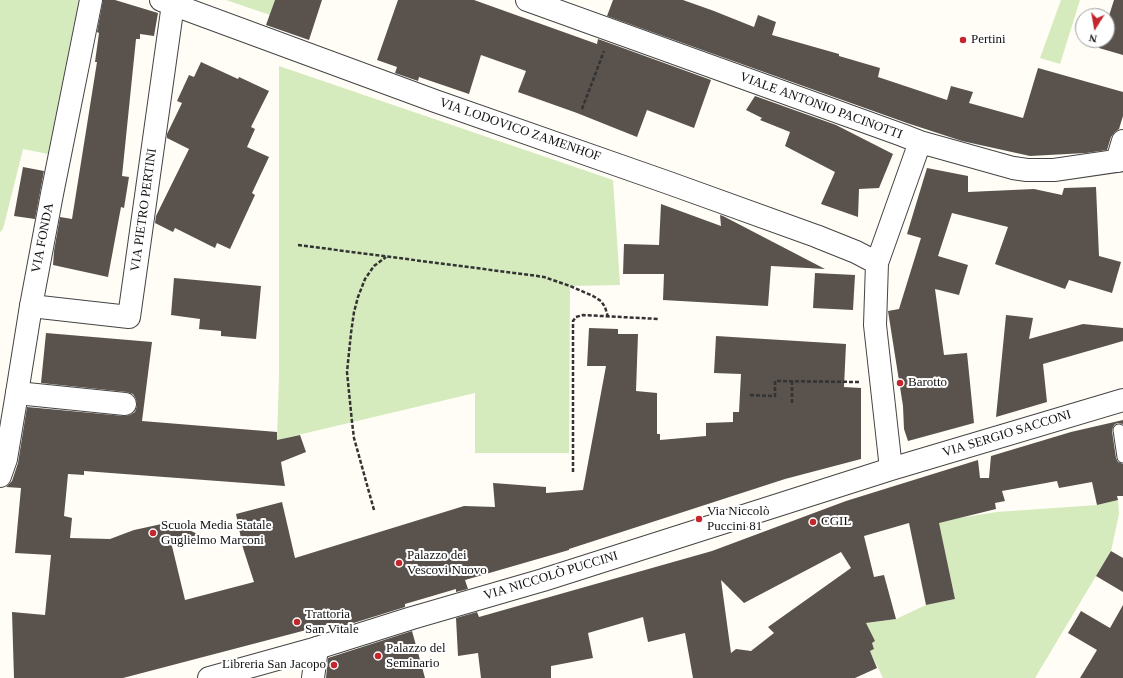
<!DOCTYPE html>
<html>
<head>
<meta charset="utf-8">
<style>
  body { margin:0 }
  #map { position:relative; width:1123px; height:678px; overflow:hidden; background:#fffdf5; font-family:"Times New Roman",serif }
  canvas { display:block }
  .north { position:absolute; left:1075px; top:8px; width:40px; height:40px; box-sizing:border-box; background:#fff; border:1px solid #a0a0a0; border-radius:50%; rotate:191deg; font-size:11px; font-weight:700; line-height:16px; text-align:center; color:#111 }
  .north::after { content:''; display:block; margin:auto; width:14px; height:18px; background:#c4262e; clip-path:polygon(50% 0,100% 100%,50% 72%,0 100%) }
</style>
</head>
<body>
<div id="map">
<canvas width="1123" height="678"></canvas>
<div class="north">N</div>
</div>
<script>
const ctx = document.querySelector('canvas').getContext('2d');
ctx.lineJoin = 'round';
function fill(path, color) { ctx.fillStyle = color; ctx.fill(path, 'evenodd'); }
const poly = rows => new Path2D(rows.map(r => 'M' + r).join(''));
function strokePath(path, color, width, dash) { ctx.strokeStyle = color; ctx.lineWidth = width; ctx.lineCap = dash ? 'butt' : 'round'; ctx.setLineDash(dash || []); ctx.stroke(path); }
function label(font, color, halo, rows, align = 'center') {
  ctx.font = font + ' "Times New Roman",serif'; ctx.lineWidth = 4; ctx.setLineDash([]); ctx.textBaseline = 'middle'; ctx.strokeStyle = halo; ctx.fillStyle = color; for (const [text, x, y, turn = 0] of rows) {
    ctx.save(); ctx.translate(x, y); ctx.rotate((+turn || 0) * Math.PI / 180); ctx.textAlign = isNaN(turn) ? turn : align; if (halo) ctx.strokeText(text, 0, 0); ctx.fillText(text, 0, 0); ctx.restore();
  }
}
const green = poly([
  [0,0,79,0,48,154,23,149,3,229,0,232],
  [226,0,275,0,270,15],
  [1061,0,1080,0,1060,64,1040,58],
  [279,66,613,180,620,285,570,286,569,453,475,453,475,393,277,440,279,375],
  [1118,500,1119,514,1111,551,1035,678,883,678,870,651,874,649,872,643,875,641,857,626,868,623,896,619,926,605,955,599,941,533,931,510,959,518,997,512,1097,505]
]);
const building = poly([
  [103,0,115,0,158,13,154,36,140,34,140,39,136,39,122,176,129,177,124,208,121,207,108,277,53,265,54,251,60,217,72,219,97,62,95,62,99,33,97,32],
  [275,0,322,0,309,40,266,25],
  [398,0,474,0,597,44,598,39,711,80,694,128,647,110,637,137,577,113,518,92,526,71,481,55,469,94,419,77,418,81,395,73,397,67,377,60],
  [613,0,683,0,714,11,754,27,758,15,776,22,772,35,839,54,839,56,880,68,878,77,947,100,951,86,973,92,969,103,1023,118,1038,68,1123,92,1123,116,1119,129,1115,132,1111,137,1107,150,1086,153,1030,156,962,141,907,123,607,16],
  [1114,0,1123,0,1123,55,1099,48,1101,40,1107,40,1107,22],
  [201,62,238,79,239,77,269,91,251,127,255,129,247,147,269,157,252,193,255,195,230,249,217,243,215,248,175,228,173,232,155,223,156,216,189,149,167,138,167,134,182,103,177,101,189,75,194,77],
  [755,96,836,125,893,154,879,188,859,189,858,217,821,204,835,172,785,146,790,132,760,120,762,118,746,110],
  [23,167,44,171,35,219,14,216],
  [927,168,968,176,968,192,1034,189,1062,195,1064,188,1096,187,1099,256,1121,262,1112,293,1069,280,1065,289,995,264,1008,227,952,213,938,256,968,265,959,295,935,289,944,355,967,353,974,423,908,441,904,429,903,406,888,311,899,309,921,238,907,234],
  [661,204,721,226,720,215,723,216,825,269,771,266,768,306,663,300,664,274,623,274,624,244,659,245],
  [815,273,855,275,853,310,813,308],
  [174,278,261,286,256,339,221,336,221,331,199,329,200,319,171,315],
  [1006,315,1033,318,1029,339,1083,324,1123,328,1123,341,1043,364,1047,402,996,417],
  [589,328,618,329,618,334,638,334,636,391,657,393,657,434,660,434,660,440,706,436,706,423,733,422,733,412,739,412,741,374,714,373,716,336,846,344,844,387,861,388,861,459,785,479,569,549,569,550,465,580,468,589,456,592,456,589,405,604,405,607,331,630,333,623,123,678,14,678,12,612,45,615,51,555,15,553,21,488,6,487,12,481,18,463,27,407,124,416,130,415,135,412,137,406,136,399,133,394,127,392,41,383,46,333,152,342,142,421,277,432,277,440,300,435,306,452,281,462,285,486,84,471,84,475,68,474,64,516,72,518,70,538,110,539,134,530,171,522,200,535,171,542,185,600,254,582,243,548,236,514,282,502,295,558,464,506,495,507,493,483,546,487,546,493,583,490,606,366,587,366],
  [1123,420,1123,424,1118,423,1115,424,1113,427,1112,431,1116,458,1118,462,1123,464,1123,496,1117,496,1118,500,1097,505,1092,482,1059,488,1057,481,1002,491,1005,501,995,503,996,509,939,523,955,599,926,605,909,523,864,536,874,577,884,575,896,619,866,623,875,641,872,643,874,649,870,651,877,668,855,678,693,678,685,633,648,642,643,617,588,633,593,658,551,666,551,678,481,678,478,653,458,656,456,618,477,612,479,617,712,551,846,501,978,460,980,478,989,478,991,456,1071,432],
  [841,552,851,568,768,627,774,633,751,651,736,649,731,653,721,580,744,603],
  [1111,551,1123,558,1123,592,1096,576],
  [1123,605,1123,678,1080,678,1097,650,1068,633,1081,611,1110,628],
  [412,631,425,678,326,678,328,658]
]);
const path = poly([
  [582,109,604,51],
  [298,245,530,275,544,277,570,286,593,296,601,301,605,307,608,317],
  [792,381,792,403],
  [750,395,775,396,775,381,859,382],
  [573,472,573,321,576,317,583,315,659,319],
  [374,510,354,438,352,422,347,372,351,333,354,312,358,297,365,279,374,266,386,257]
]);
const service = poly([
  [1119,430,1123,457]
]);
const minor = poly([
  [1117,161,1123,141],
  [31,306,129,317,173,4],
  [17,393,125,404],
  [313,678,317,648]
]);
const tertiary = poly([
  [161,0,435,101,669,183,816,236,856,252,877,263],
  [527,0,902,135,920,142,1013,168,1027,170,1054,170,1123,160],
  [891,469,875,325,877,263,920,142],
  [0,476,6,459,17,393,31,306,52,194,91,0],
  [209,678,317,648,412,618,543,580,891,469,1123,400]
]);
const markers = [
  [963,40,4,"#c4262e"],
  [900,383,4,"#c4262e"],
  [699,519,4,"#c4262e"],
  [813,522,4,"#c4262e"],
  [153,533,4,"#c4262e"],
  [399,563,4,"#c4262e"],
  [297,622,4,"#c4262e"],
  [378,656,4,"#c4262e"],
  [334,665,4,"#c4262e"]
];
const poiNames = [
  ["Pertini",971,40],
  ["Barotto",908,383],
  ["Via Niccolò",707,512],
  ["Puccini 81",707,527],
  ["CGIL",821,522],
  ["Scuola Media Statale",161,526],
  ["Guglielmo Marconi",161,541],
  ["Palazzo dei",407,556],
  ["Vescovi Nuovo",407,571],
  ["Trattoria",305,615],
  ["San Vitale",305,630],
  ["Palazzo del",386,649],
  ["Seminario",386,664],
  ["Libreria San Jacopo",326,665,"right"]
];
const streetNames = [
  ["VIALE ANTONIO PACINOTTI",821,106,20],
  ["VIA LODOVICO ZAMENHOF",520,130,19],
  ["VIA PIETRO PERTINI",144,210,-82],
  ["VIA FONDA",43,238,-79],
  ["VIA SERGIO SACCONI",1007,434,-17],
  ["VIA NICCOLÒ PUCCINI",551,576,-17]
];
fill(green, '#d5ebbd');
fill(building, '#5a524d');
strokePath(service, '#444', 13);
strokePath(minor, '#444', 24);
strokePath(tertiary, '#444', 24);
strokePath(path, '#333', 2.5, [4, 2]);
strokePath(service, '#fff', 11);
strokePath(minor, '#fff', 22);
strokePath(tertiary, '#fff', 22);
for (const [x, y, r, color] of markers) { const dot = new Path2D(); dot.arc(x, y, r, 0, 2 * Math.PI); ctx.fillStyle = color; ctx.fill(dot); strokePath(dot, '#fff', 1.5); }
label('13px', '#111', '#fff', poiNames, 'left');
label('13px', '#111', '#fff', streetNames);
</script>
</body>
</html>
